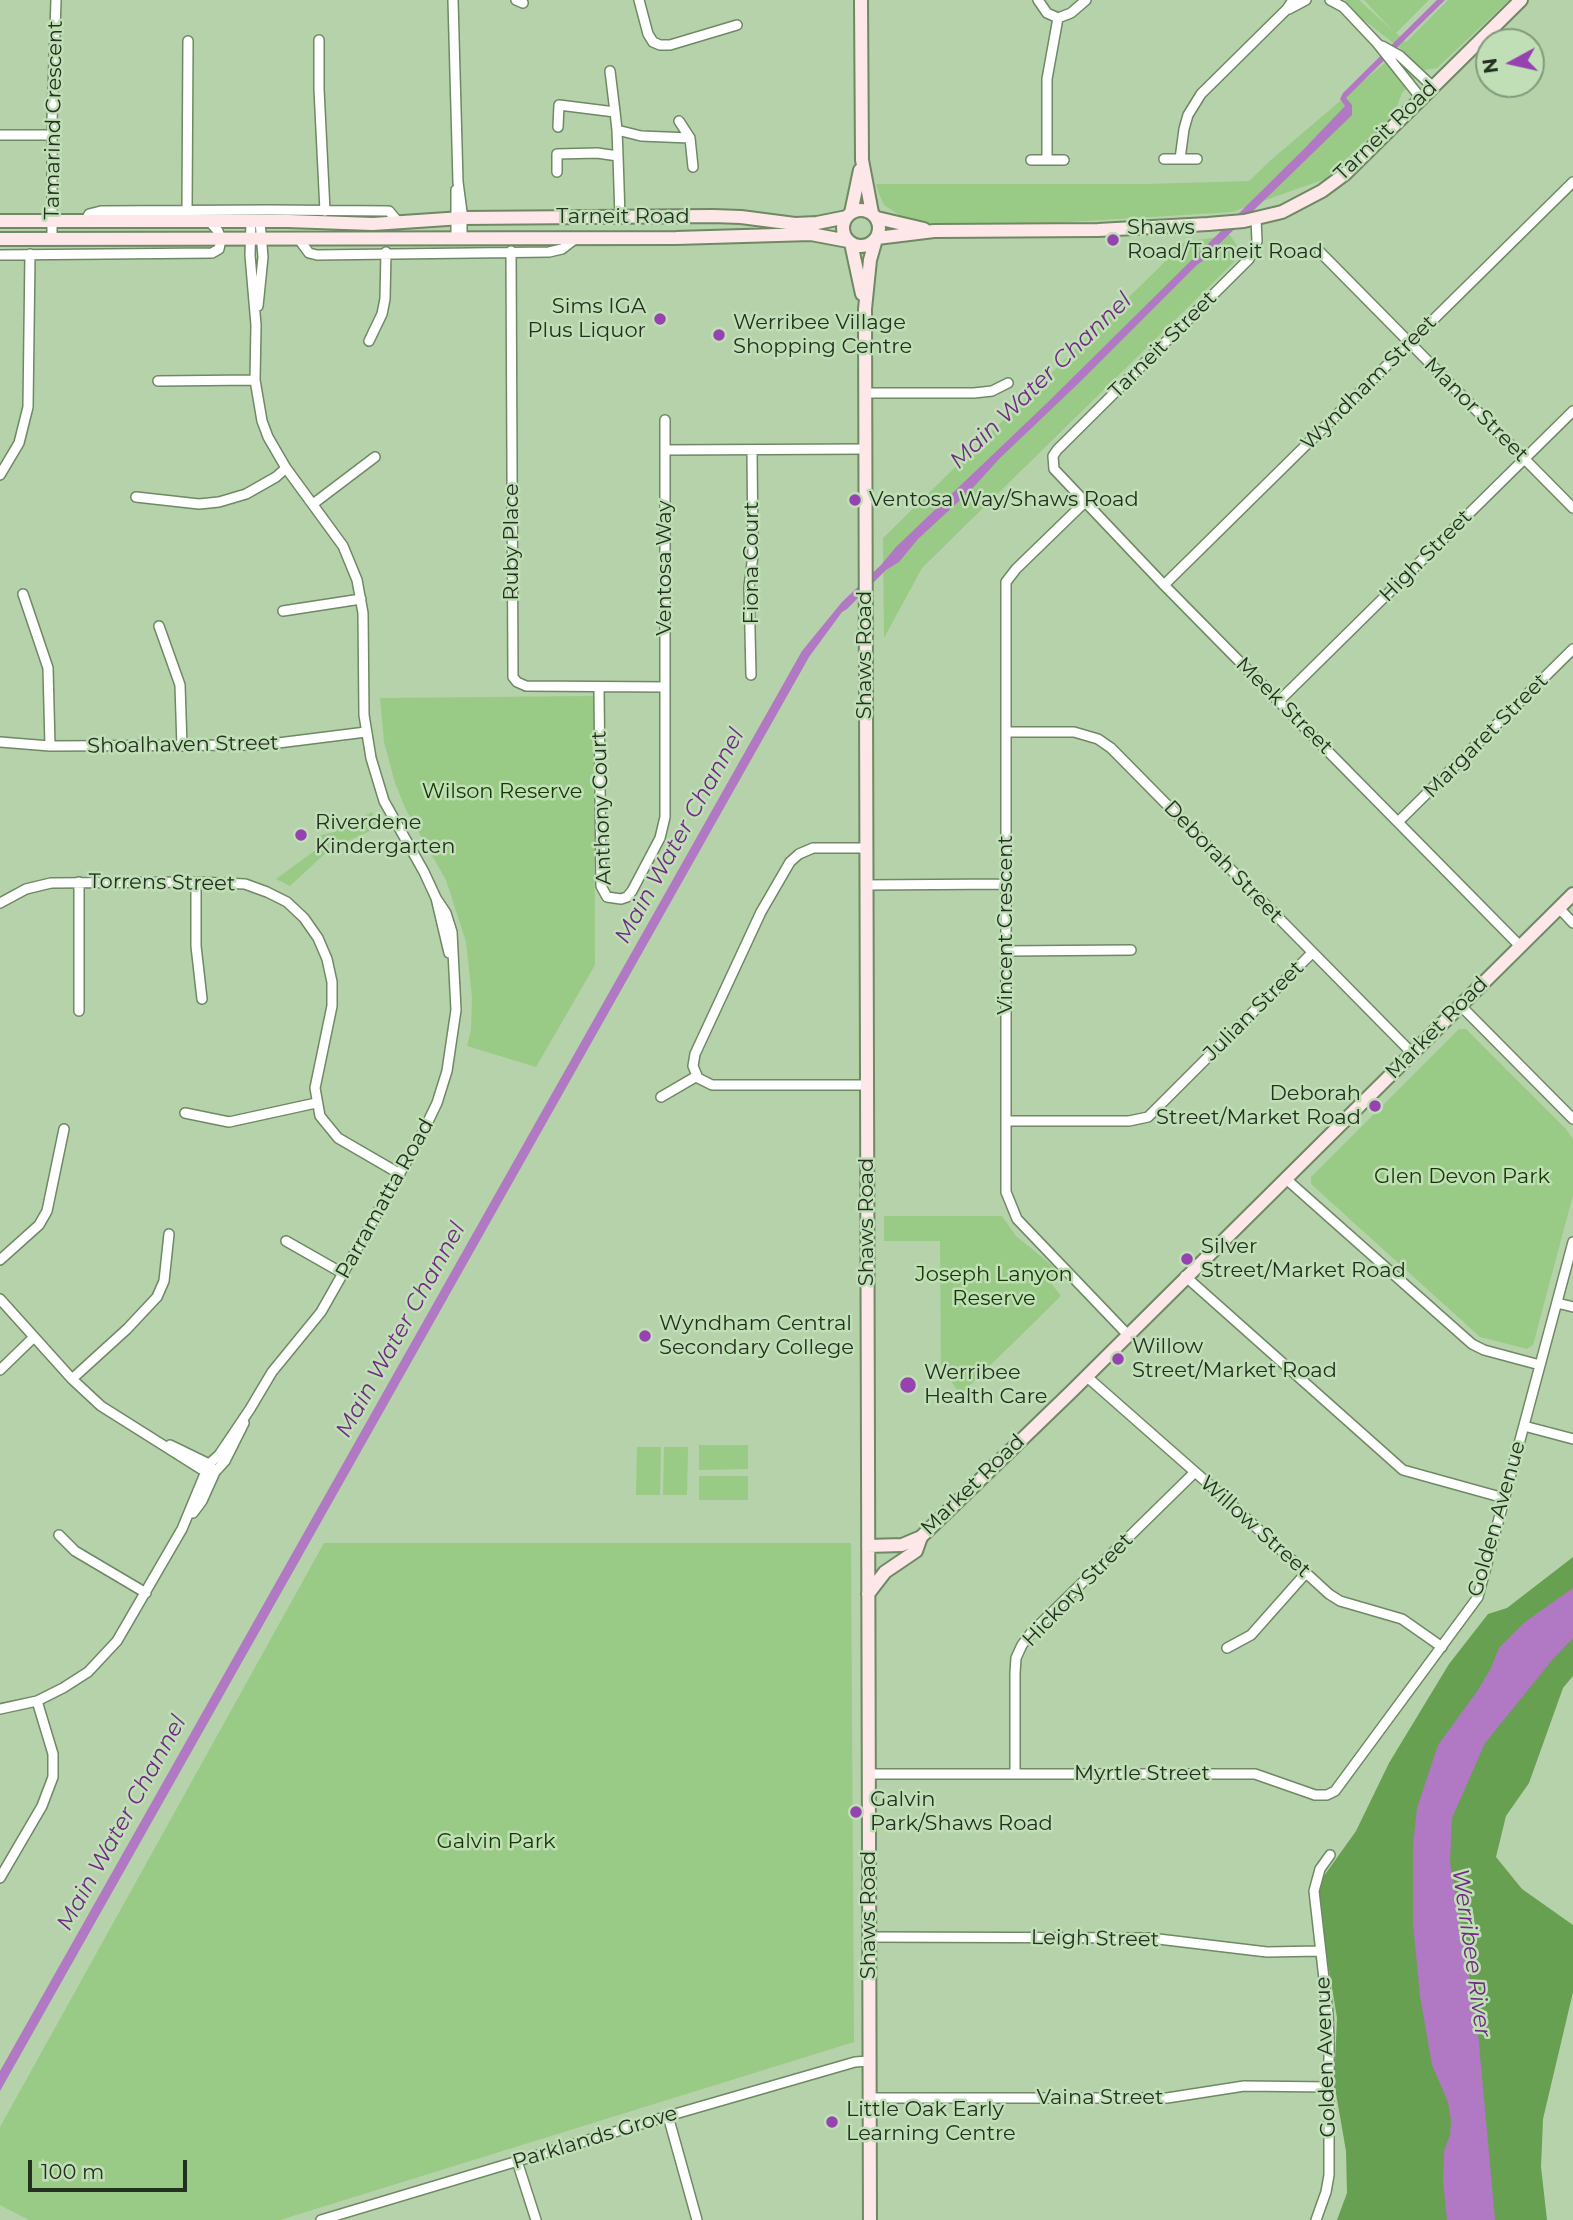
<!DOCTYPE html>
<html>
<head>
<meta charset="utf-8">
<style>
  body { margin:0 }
  #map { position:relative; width:1573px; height:2220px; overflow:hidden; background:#b5d2aa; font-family:Montserrat,sans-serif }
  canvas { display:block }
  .north { position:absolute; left:1475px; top:28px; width:70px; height:70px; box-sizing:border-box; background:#c1dfb7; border:2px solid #82997b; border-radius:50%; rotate:262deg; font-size:19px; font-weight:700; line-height:28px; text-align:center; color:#243020 }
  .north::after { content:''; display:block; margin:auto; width:24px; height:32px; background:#9642af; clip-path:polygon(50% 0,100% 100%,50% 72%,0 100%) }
  .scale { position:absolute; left:28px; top:2160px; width:159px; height:32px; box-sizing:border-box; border:4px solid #243020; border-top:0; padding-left:9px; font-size:21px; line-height:24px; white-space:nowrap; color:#243020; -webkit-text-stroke:5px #c1dfb7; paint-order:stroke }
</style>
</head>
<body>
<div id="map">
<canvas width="1573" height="2220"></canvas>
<div class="north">N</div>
<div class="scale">100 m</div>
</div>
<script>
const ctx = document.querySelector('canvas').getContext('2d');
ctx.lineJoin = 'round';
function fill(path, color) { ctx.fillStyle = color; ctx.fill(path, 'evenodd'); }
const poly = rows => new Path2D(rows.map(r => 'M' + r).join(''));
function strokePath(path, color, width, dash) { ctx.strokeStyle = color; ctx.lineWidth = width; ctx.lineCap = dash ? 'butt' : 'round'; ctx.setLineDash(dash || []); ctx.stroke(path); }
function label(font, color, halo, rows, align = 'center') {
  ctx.font = font + ' Montserrat,sans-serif'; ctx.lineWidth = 5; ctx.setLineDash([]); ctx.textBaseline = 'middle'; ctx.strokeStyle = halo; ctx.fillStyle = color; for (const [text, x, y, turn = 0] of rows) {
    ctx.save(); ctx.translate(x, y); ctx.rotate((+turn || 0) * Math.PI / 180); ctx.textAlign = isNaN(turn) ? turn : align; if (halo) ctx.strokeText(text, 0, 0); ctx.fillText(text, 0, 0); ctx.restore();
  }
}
const green = poly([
  [1345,0,1359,0,1393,31,1364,0,1429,0,1396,33,1406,42,1448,0,1509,0,1437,68,1424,70,1402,93,1394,114,1325,179,1232,212,1020,225,951,225,910,222,884,205,879,194,876,184,1147,184,1249,181,1271,160,1401,49,1360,17],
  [1230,235,1237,246,1235,261,922,568,884,638,883,538,1185,242],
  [594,696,595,965,536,1067,467,1046,471,1030,472,997,466,942,446,880,406,810,395,783,384,742,380,698],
  [372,812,379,827,330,849,290,886,276,879,317,849,315,837,357,826,357,819],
  [1459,1029,1466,1029,1566,1129,1573,1139,1573,1195,1533,1345,1527,1349,1480,1337,1311,1184,1311,1177],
  [884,1216,1002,1216,1016,1236,1060,1272,1051,1283,1061,1296,960,1395,941,1365,940,1241,884,1241],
  [699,1445,748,1445,748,1469,699,1470],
  [637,1447,661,1447,660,1495,636,1495],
  [664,1447,688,1447,687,1495,663,1495],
  [699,1476,748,1476,748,1500,699,1500],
  [324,1543,851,1543,854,2042,280,2220,29,2220,0,2205,0,2127]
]);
const forest = poly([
  [1573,1557,1573,1676,1563,1688,1529,1783,1506,1816,1496,1857,1522,1889,1573,1925,1573,1992,1543,2119,1541,2167,1547,2220,1337,2220,1347,2193,1346,2151,1334,2082,1337,2018,1317,1897,1321,1880,1356,1831,1389,1763,1449,1664,1488,1614,1507,1608]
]);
const water = poly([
  [1437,0,1445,0,1346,98,1352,105,1352,115,1218,245,1217,250,1197,265,1081,381,1000,458,971,490,918,539,899,562,886,570,847,609,842,612,809,657,0,2091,0,2071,802,651,842,602,881,565,896,547,1047,403,1305,148,1345,106,1340,99,1343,93],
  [1573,1588,1573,1638,1553,1659,1485,1743,1452,1818,1450,1862,1477,2022,1495,2220,1447,2220,1443,2181,1444,2151,1450,2135,1451,2121,1448,2102,1432,2065,1420,1996,1413,1924,1413,1846,1417,1808,1438,1745,1478,1690,1491,1668,1499,1648,1525,1622]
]);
const street = poly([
  [453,0,458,182,462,212,462,238],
  [516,0,523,3],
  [639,0,648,34,653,42,660,45,670,45,737,25],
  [1038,0,1047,13,1058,18,1071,13,1086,0],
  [1330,0,1343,7,1377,43,1420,97],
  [1289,9,1306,0],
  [319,40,319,89,325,211],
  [1382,46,1400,56,1432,86],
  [610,71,615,112],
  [679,121,690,138],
  [558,127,559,105,615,112,617,130],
  [0,135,52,135],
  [618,156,617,130,641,136,690,138,693,167],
  [1047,159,1047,79,1058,18],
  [1164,159,1197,159],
  [1180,159,1184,129,1188,115,1201,94,1287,9,1293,0],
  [1031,160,1064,160],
  [557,172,557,154,597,153,618,156,620,217],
  [187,209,188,41],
  [1256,219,1257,241,1249,259,1057,450,1053,456,1054,469,1164,585,1520,946],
  [86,221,89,214,101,211,269,210,389,211,399,223],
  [251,222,250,255,256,325,255,380,262,421,268,437,286,468,343,546,357,580,363,613,364,715,371,758,384,801,424,872,436,898,449,953],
  [298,238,309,253,317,255,549,252,562,249,575,239],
  [456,238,456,190],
  [52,239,52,121,56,0],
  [511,251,513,677,517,682,526,686,665,687],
  [1320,252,1573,508],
  [0,255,212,253,219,249,221,239,218,231,210,222],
  [258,306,263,257,260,221],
  [369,341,382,314,385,299,386,252],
  [158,381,255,380],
  [865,393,974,393,992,391,1008,383],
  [665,450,865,449],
  [0,475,19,443,28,407,30,254],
  [136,497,199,504,219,502,246,494,276,477,286,468],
  [1085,502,1016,569,1006,582,1006,1192,1017,1219,1127,1334],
  [313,504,375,457],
  [1164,585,1573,182],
  [23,594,48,668,50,746],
  [283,611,361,599],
  [159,626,180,685,182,746],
  [751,675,749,587,753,555,752,451],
  [599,688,601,886,607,897,621,899,627,897,632,891,660,838,665,817,665,420],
  [1279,701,1573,411],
  [1006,732,1074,732,1098,739,1111,748,1412,1053],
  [0,742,50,746,262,745,366,732],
  [1398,822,1573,649],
  [866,848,813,848,799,854,790,862,761,912,695,1054,693,1066,698,1078,712,1085,866,1085],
  [79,882,79,1011],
  [196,882,196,946,202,999],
  [866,885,1006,884],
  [0,903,26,889,51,883,196,882,245,884,267,892,287,902,304,918,318,938,327,959,332,982,332,1006,315,1088,320,1116,338,1138,400,1174],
  [1559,908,1573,923],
  [1006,951,1131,950],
  [1460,1005,1573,1119],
  [661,1097,697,1076],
  [185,1113,229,1122,316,1103],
  [1006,1121,1129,1121,1148,1117,1312,953],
  [1285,1178,1472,1344,1484,1350,1540,1365],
  [286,1241,344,1274],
  [0,1260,39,1225,47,1211,64,1129],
  [1185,1276,1403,1470,1504,1498],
  [0,1299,72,1379,101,1406,201,1469,215,1472],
  [1557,1303,1573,1307],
  [0,1370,34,1337],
  [1086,1376,1211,1486,1329,1594,1340,1601,1402,1619,1442,1647],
  [72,1379,127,1329,157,1297,164,1281,169,1234],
  [1524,1426,1573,1439],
  [170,1445,205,1462,213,1469],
  [193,1513,202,1501,215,1472,225,1461,244,1423],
  [59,1535,75,1551,146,1593],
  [1227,1648,1251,1635,1306,1573],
  [0,1709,37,1701,63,1688,88,1672,117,1641,182,1529,209,1464,219,1455,250,1409,272,1372,321,1312,422,1134,437,1103,447,1071,456,1010,452,932,446,913,436,898],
  [869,1774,1255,1774,1315,1795,1327,1795,1335,1791,1478,1597,1573,1242],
  [1015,1774,1015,1673,1016,1658,1022,1645,1031,1633,1194,1473],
  [0,1878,42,1806,53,1777,53,1754,37,1701],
  [869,1937,1150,1938,1267,1952,1320,1951],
  [869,2098,1167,2098,1244,2086,1329,2087],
  [668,2116,697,2220],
  [517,2161,536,2220],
  [321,2220,668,2116,855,2062,869,2061],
  [1316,2220,1326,2192,1329,2175,1329,2043,1328,2014,1314,1891,1320,1869,1330,1855]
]);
const secondary = poly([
  [861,0,862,160,872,213],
  '843 228a18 18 0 1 1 36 0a18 18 0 1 1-36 0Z',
  [851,213,860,170],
  [877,218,924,229],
  [0,221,288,221,373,224,462,218,713,216,741,217,795,224,817,223,847,217],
  [877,238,934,231,1098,230,1208,224,1244,221,1282,212,1322,191,1345,174,1521,0],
  [0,239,676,238,811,234,848,241],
  [851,243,862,294],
  [868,1546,902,1545,921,1537,1073,1390,1573,894],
  [868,1594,885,1572,916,1551,921,1537],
  [870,2220,865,309,870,260,876,239]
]);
const markers = [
  [1113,240,7,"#9642af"],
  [660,319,7,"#9642af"],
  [719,335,7,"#9642af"],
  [855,500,7,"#9642af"],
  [301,835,7,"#9642af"],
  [1375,1106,7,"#9642af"],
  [1187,1259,7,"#9642af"],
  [645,1336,7,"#9642af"],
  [1118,1359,7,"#9642af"],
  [908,1385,9,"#9642af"],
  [856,1812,7,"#9642af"],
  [832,2122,7,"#9642af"]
];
const streetNames = [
  ["Tamarind Crescent",54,120,-89],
  ["Tarneit Road",1386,131,-44],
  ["Tarneit Road",623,217],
  ["Tarneit Street",1163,345,-45],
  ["Wyndham Street",1369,383,-45],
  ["Manor Street",1476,410,45],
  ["Ruby Place",512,542,-90],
  ["High Street",1426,556,-45],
  ["Fiona Court",752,563,-90],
  ["Ventosa Way",665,568,-90],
  ["Shaws Road",865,655,-90],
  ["Meek Street",1284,706,45],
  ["Margaret Street",1486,736,-45],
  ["Shoalhaven Street",183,745,-1],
  ["Anthony Court",602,808,-92],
  ["Deborah Street",1223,862,46],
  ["Torrens Street",162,883,1],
  ["Vincent Crescent",1006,925,-90],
  ["Julian Street",1254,1011,-45],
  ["Market Road",1437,1028,-45],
  ["Parramatta Road",385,1199,-61],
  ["Shaws Road",867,1222,-90],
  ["Market Road",973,1485,-44],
  ["Golden Avenue",1497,1519,-74],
  ["Willow Street",1255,1527,42],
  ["Hickory Street",1078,1590,-46],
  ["Myrtle Street",1142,1774],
  ["Shaws Road",869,1915,-90],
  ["Leigh Street",1095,1939,1],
  ["Golden Avenue",1326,2057,-92],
  ["Vaina Street",1100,2098],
  ["Parklands Grove",595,2138,-17]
];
const poiNames = [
  ["Shaws",1127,228],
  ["Road/Tarneit Road",1127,252],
  ["Sims IGA",646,307,"right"],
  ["Plus Liquor",646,331,"right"],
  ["Werribee Village",733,323],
  ["Shopping Centre",733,347],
  ["Ventosa Way/Shaws Road",869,500],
  ["Riverdene",315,823],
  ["Kindergarten",315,847],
  ["Deborah",1361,1094,"right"],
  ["Street/Market Road",1361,1118,"right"],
  ["Silver",1201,1247],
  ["Street/Market Road",1201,1271],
  ["Wyndham Central",659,1324],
  ["Secondary College",659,1348],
  ["Willow",1132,1347],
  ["Street/Market Road",1132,1371],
  ["Werribee",924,1373],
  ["Health Care",924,1397],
  ["Galvin",870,1800],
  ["Park/Shaws Road",870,1824],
  ["Little Oak Early",846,2110],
  ["Learning Centre",846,2134]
];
const parkNames = [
  ["Wilson Reserve",502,792],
  ["Glen Devon Park",1462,1177],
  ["Joseph Lanyon",994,1275],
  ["Reserve",994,1299],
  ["Galvin Park",496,1842]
];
const waterNames = [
  ["Main Water Channel",1041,381,-44],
  ["Main Water Channel",680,836,-61],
  ["Main Water Channel",401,1330,-61],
  ["Main Water Channel",122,1823,-61],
  ["Werribee River",1471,1953,82]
];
fill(green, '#99cb86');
fill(forest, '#68a052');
fill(water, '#b178c3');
strokePath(street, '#6e8964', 12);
strokePath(secondary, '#6e8964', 16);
strokePath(street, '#fff', 9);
strokePath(secondary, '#fee7e8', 12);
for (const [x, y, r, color] of markers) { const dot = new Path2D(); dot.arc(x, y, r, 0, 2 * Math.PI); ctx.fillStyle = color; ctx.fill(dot); strokePath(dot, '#c1dfb7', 2.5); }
label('21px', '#243020', '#c1dfb7', streetNames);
label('21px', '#243020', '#c1dfb7', poiNames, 'left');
label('21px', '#143900', '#c1dfb7', parkNames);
label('italic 23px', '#712b86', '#c1dfb7', waterNames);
</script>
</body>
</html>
